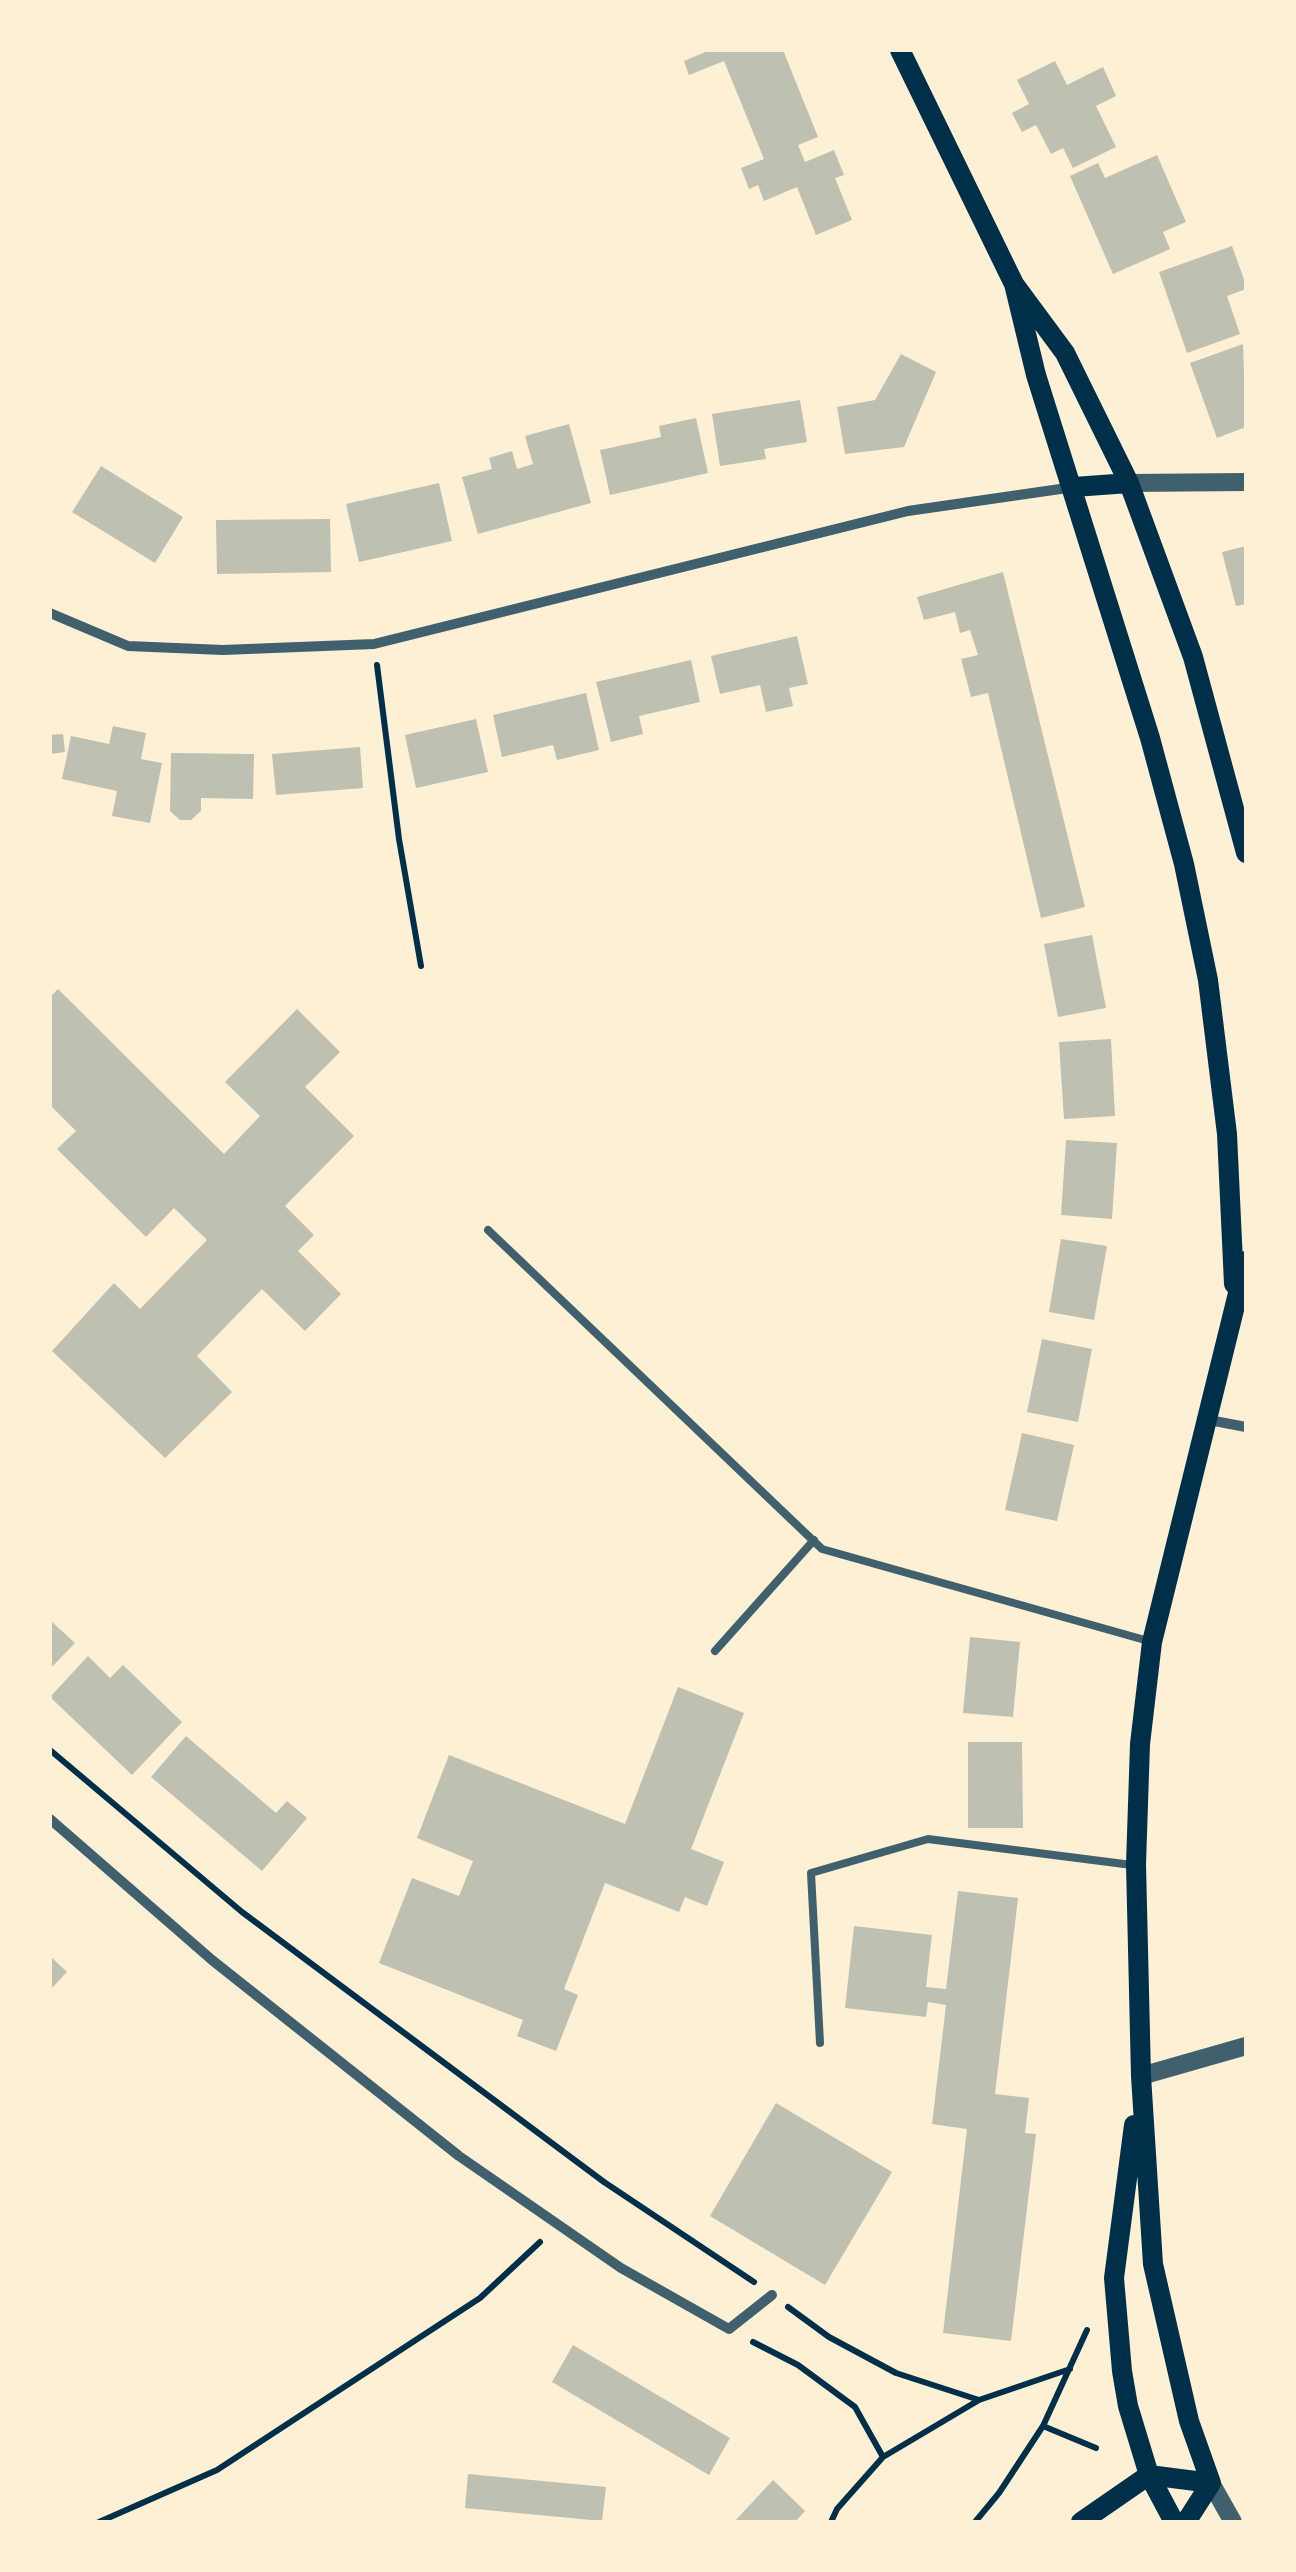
<!DOCTYPE html>
<html>
<head>
<meta charset="utf-8">
<style>
  body { margin:0 }
  #map { position:relative; width:1296px; height:2572px; overflow:hidden; background:#fdf0d5; font-family:Jost,sans-serif }
  canvas { display:block }
  .frame { position:absolute; inset:0; border:52px solid #fdf0d5; pointer-events:none }
</style>
</head>
<body>
<div id="map">
<canvas width="1296" height="2572"></canvas>
<div class="frame"></div>
</div>
<script>
const ctx = document.querySelector('canvas').getContext('2d');
ctx.lineJoin = 'round';
function fill(path, color) { ctx.fillStyle = color; ctx.fill(path, 'evenodd'); }
const poly = rows => new Path2D(rows.map(r => 'M' + r).join(''));
function strokePath(path, color, width, dash) { ctx.strokeStyle = color; ctx.lineWidth = width; ctx.lineCap = dash ? 'butt' : 'round'; ctx.setLineDash(dash || []); ctx.stroke(path); }
const building = poly([
  [710,50,783,50,818,137,798,145,805,162,834,150,844,175,835,178,852,220,816,235,797,187,764,201,758,185,749,189,741,168,764,159,724,61,689,75,684,61],
  [1055,61,1067,85,1103,67,1116,96,1096,106,1116,147,1073,168,1063,148,1051,154,1036,125,1022,132,1012,113,1029,104,1017,80],
  [1157,155,1186,222,1163,232,1170,249,1113,274,1070,176,1098,163,1105,178],
  [1232,246,1246,285,1246,289,1227,296,1240,334,1187,353,1159,272],
  [1243,344,1246,427,1217,438,1190,363],
  [901,354,936,372,904,447,845,454,837,407,875,400],
  [800,400,807,442,764,449,766,459,720,466,712,414],
  [696,418,708,473,610,495,600,450,661,437,659,426],
  [569,424,591,503,478,534,462,477,492,469,489,458,512,451,517,469,533,464,525,436],
  [101,466,183,517,155,563,72,512],
  [439,483,452,541,359,562,346,504],
  [330,519,331,572,217,574,216,520],
  [1246,546,1246,604,1236,606,1222,552],
  [1003,572,1085,907,1041,918,988,693,971,697,961,659,978,655,970,630,960,633,955,612,924,620,917,597],
  [797,636,808,684,789,688,793,706,766,712,760,685,720,694,711,656],
  [691,660,700,702,639,716,643,734,611,742,596,682],
  [586,693,599,750,557,760,553,745,502,757,493,715],
  [476,719,488,772,416,788,405,735],
  [113,726,146,733,141,759,162,763,150,823,112,816,117,791,62,779,71,736,109,744],
  [63,734,65,752,50,754,50,735],
  [360,747,363,788,276,795,272,754],
  [171,753,254,754,253,799,201,798,201,811,191,820,180,820,170,811],
  [1092,935,1106,1008,1058,1017,1044,944],
  [58,989,224,1154,260,1116,225,1082,297,1009,340,1052,305,1087,354,1136,285,1206,314,1235,298,1251,341,1294,305,1331,262,1289,197,1356,232,1392,165,1458,52,1351,114,1283,140,1309,207,1240,174,1208,146,1237,57,1149,76,1131,50,1105,50,997],
  [1111,1039,1115,1116,1064,1119,1059,1042],
  [1066,1140,1117,1143,1112,1219,1061,1215],
  [1061,1239,1107,1246,1094,1320,1049,1312],
  [1042,1339,1092,1349,1078,1422,1027,1412],
  [1022,1433,1074,1445,1057,1521,1005,1510],
  [50,1620,75,1643,50,1669],
  [970,1637,1020,1642,1013,1717,963,1713],
  [88,1656,110,1678,123,1665,182,1722,132,1775,50,1697],
  [678,1687,744,1713,691,1849,724,1862,707,1906,685,1897,679,1912,605,1883,564,1989,578,1995,556,2051,517,2036,523,2020,379,1963,412,1878,459,1896,473,1861,417,1838,449,1755,625,1824],
  [186,1736,276,1813,287,1801,307,1818,262,1871,151,1777],
  [968,1742,1022,1742,1023,1828,968,1828],
  [958,1891,1018,1898,995,2094,1029,2098,1025,2133,1036,2134,1011,2341,943,2333,967,2129,932,2124,946,2005,928,2002,926,2017,845,2008,854,1926,932,1935,926,1987,946,1989],
  [50,1956,67,1972,50,1990],
  [776,2103,892,2172,825,2285,710,2216],
  [573,2345,730,2438,709,2475,552,2382],
  [468,2474,606,2487,602,2521,465,2508],
  [773,2480,805,2511,795,2522,734,2522]
]);
const path = poly([
  [377,665,399,839,421,966],
  [50,1750,242,1912,604,2182,754,2282],
  [788,2307,829,2337,896,2373,979,2400],
  [753,2342,798,2365,855,2407,883,2457],
  [1043,2426,1096,2448],
  [99,2522,217,2470,480,2298,540,2242],
  [831,2522,837,2509,883,2457,979,2400,1070,2369],
  [975,2522,999,2493,1043,2426,1087,2330]
]);
const service = poly([
  [488,1230,822,1549,1152,1642],
  [715,1651,814,1540],
  [820,2043,811,1873,928,1839,1132,1865]
]);
const minor = poly([
  [50,613,128,646,223,650,374,644,908,511,1074,487],
  [1209,1420,1246,1427],
  [50,1819,212,1960,459,2156,621,2268,729,2329,772,2295]
]);
const tertiary = poly([
  [1129,483,1246,482],
  [1141,2076,1246,2046],
  [1211,2483,1233,2522]
]);
const secondary = poly([
  [900,50,1014,284,1065,353,1129,483,1193,657,1246,853],
  [1014,284,1036,375,1150,738,1184,864,1208,980,1227,1134,1234,1284],
  [1074,487,1129,483],
  [1134,2125,1114,2278,1122,2371,1128,2406,1149,2475,1174,2522],
  [1211,2483,1189,2421,1153,2264,1141,2076,1136,1864,1140,1744,1152,1642,1246,1261],
  [1081,2522,1149,2475,1211,2483],
  [1186,2522,1211,2483]
]);
fill(building, '#bec0b2');
strokePath(path, '#003049', 6);
strokePath(service, '#3f606c', 8);
strokePath(minor, '#3f606c', 10);
strokePath(tertiary, '#3f606c', 18);
strokePath(secondary, '#003049', 20);
</script>
</body>
</html>
